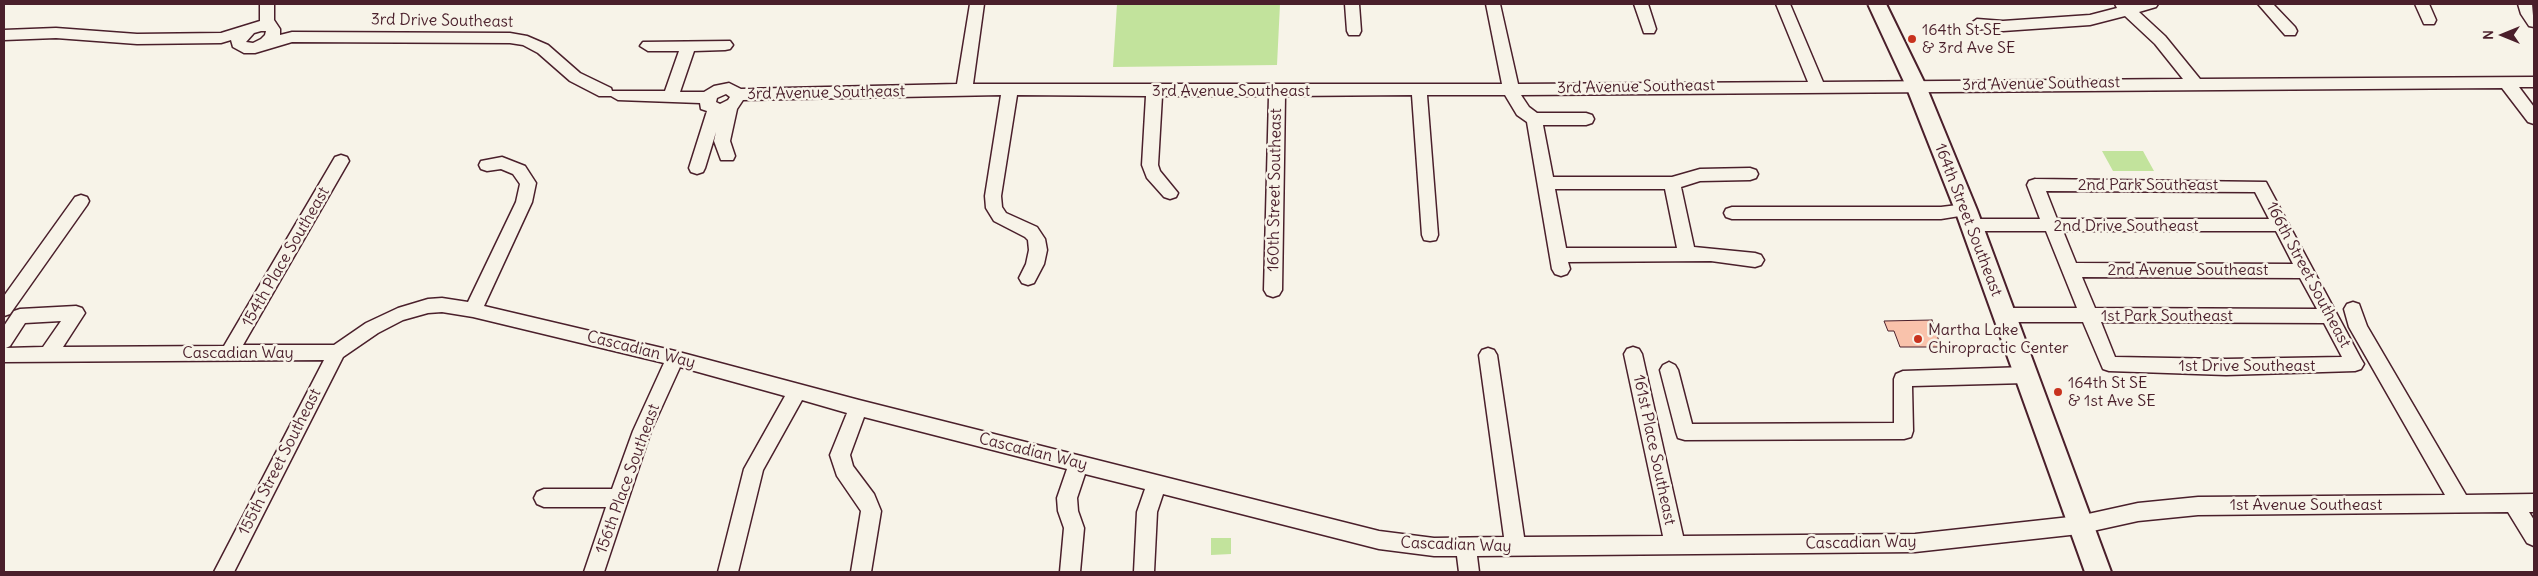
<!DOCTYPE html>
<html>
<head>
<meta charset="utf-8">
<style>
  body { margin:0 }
  #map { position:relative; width:2538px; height:576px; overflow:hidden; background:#f7f3e8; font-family:Delius,sans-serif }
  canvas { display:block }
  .frame { position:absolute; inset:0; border:5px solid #4a1f2b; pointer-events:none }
  .north { position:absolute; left:2478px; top:10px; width:50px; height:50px; -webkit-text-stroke:4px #f7f3e8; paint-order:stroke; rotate:270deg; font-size:14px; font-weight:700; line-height:20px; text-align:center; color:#4a1f2b }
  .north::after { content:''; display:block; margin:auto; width:18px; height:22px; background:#4a1f2b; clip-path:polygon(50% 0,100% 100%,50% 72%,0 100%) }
</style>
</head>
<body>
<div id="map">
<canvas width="2538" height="576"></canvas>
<div class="frame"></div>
<div class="north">N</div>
</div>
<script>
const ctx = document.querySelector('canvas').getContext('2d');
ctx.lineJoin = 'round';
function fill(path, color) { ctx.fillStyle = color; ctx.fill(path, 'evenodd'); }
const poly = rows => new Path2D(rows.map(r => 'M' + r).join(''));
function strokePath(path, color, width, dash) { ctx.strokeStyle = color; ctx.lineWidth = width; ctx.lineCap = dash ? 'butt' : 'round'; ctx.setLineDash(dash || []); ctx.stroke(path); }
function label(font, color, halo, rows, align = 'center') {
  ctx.font = font + ' Delius,sans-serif'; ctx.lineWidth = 5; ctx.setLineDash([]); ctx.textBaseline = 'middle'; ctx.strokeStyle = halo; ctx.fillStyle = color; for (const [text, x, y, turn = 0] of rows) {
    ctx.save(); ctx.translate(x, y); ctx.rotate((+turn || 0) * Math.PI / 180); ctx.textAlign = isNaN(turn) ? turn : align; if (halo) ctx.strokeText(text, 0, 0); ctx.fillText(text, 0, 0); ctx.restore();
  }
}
const green = poly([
  [1117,4,1280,4,1277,65,1113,67],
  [2102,151,2143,151,2154,171,2113,171],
  [1211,538,1231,538,1231,554,1211,555]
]);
const building = poly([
  [1932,320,1941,347,1900,347,1894,331,1888,331,1884,321,1932,320]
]);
const minor = poly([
  [260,4,274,4,274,20,280,29,280,35,292,32,510,33,527,36,548,45,580,73,611,88,612,91,665,91,679,51,648,51,640,46,643,42,730,41,733,45,730,49,725,50,694,51,680,92,704,92,714,86,729,83,741,89,957,84,970,4,984,4,973,84,1502,84,1486,4,1500,4,1518,84,1808,82,1776,4,1790,4,1823,82,2183,79,2155,44,2125,16,2090,25,2003,31,1977,29,1970,24,1977,19,2003,21,2090,15,2117,8,2115,4,2158,4,2156,7,2139,12,2165,36,2200,79,2534,77,2534,87,2519,87,2534,107,2534,124,2528,122,2502,88,1521,95,1529,107,1537,113,1586,113,1592,115,1594,119,1592,123,1586,125,1543,125,1553,177,1672,177,1700,169,1750,168,1756,170,1758,174,1756,178,1750,180,1700,181,1681,187,1694,247,1755,253,1761,255,1764,260,1761,265,1755,267,1711,261,1568,262,1570,269,1567,274,1561,276,1555,274,1552,269,1527,122,1517,115,1505,95,1427,95,1438,235,1436,240,1430,241,1424,240,1422,235,1412,95,1285,96,1282,290,1279,295,1273,297,1267,295,1264,290,1269,96,1162,96,1158,165,1160,171,1178,193,1176,197,1170,199,1164,197,1147,178,1142,165,1146,96,1017,95,1001,196,1002,207,1006,213,1037,227,1045,239,1047,250,1044,264,1034,283,1028,285,1022,283,1019,278,1026,264,1029,250,1028,240,1025,237,994,221,986,208,985,196,1001,95,743,100,737,109,730,141,735,156,733,160,721,160,714,141,716,132,705,168,703,172,697,174,691,172,689,168,707,111,701,109,700,103,618,100,611,96,599,96,570,81,538,53,523,45,510,43,292,42,255,53,244,53,233,47,231,40,221,43,137,44,56,38,4,40,4,30,56,28,137,34,221,33,260,21,260,4],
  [261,31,266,31,265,35,261,39,253,43,246,42,254,33,261,31],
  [726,94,730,97,728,100,720,104,716,102,717,98,726,94],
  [1555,189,1665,189,1677,248,1566,248,1555,189],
  [1345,4,1359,4,1361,31,1359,35,1349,35,1347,31,1345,4],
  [1634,4,1648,4,1656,29,1654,33,1644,33,1634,4],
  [2258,4,2273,4,2295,27,2297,31,2295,35,2285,35,2258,4],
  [2415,4,2429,4,2436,20,2434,24,2424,24,2415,4],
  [2518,4,2532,4,2534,27,2529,26,2521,14,2518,4],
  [341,155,347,157,349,161,243,345,334,345,366,323,398,308,428,299,442,298,468,302,516,202,520,184,513,174,501,169,487,171,481,169,479,165,481,161,502,157,525,166,536,183,532,202,484,306,675,351,859,400,1379,531,1434,538,1504,537,1479,355,1482,350,1488,348,1494,350,1497,355,1524,537,1663,536,1624,354,1627,349,1633,347,1639,349,1642,354,1683,536,1915,534,2079,516,2138,503,2198,497,2445,495,2349,327,2344,309,2347,304,2353,302,2359,304,2367,326,2466,495,2534,494,2534,512,2529,512,2534,520,2534,546,2527,543,2508,512,2198,515,2138,521,2079,534,1915,552,1477,556,1479,572,1459,572,1457,556,1434,556,1379,549,1163,494,1157,512,1154,572,1134,572,1137,512,1145,489,1085,474,1077,498,1078,511,1084,528,1080,572,1060,572,1064,528,1058,511,1057,498,1067,469,864,417,850,455,853,466,874,494,881,511,871,572,851,572,861,511,837,476,830,455,847,413,802,400,763,470,738,572,718,572,744,469,785,396,680,367,651,431,604,572,584,572,606,507,544,507,537,504,534,498,537,492,544,489,612,489,633,431,664,363,473,317,442,312,428,313,403,320,378,333,343,357,234,572,214,572,324,360,4,362,4,326,14,311,20,309,76,306,82,308,85,313,63,347,224,346,335,157,341,155],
  [61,321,43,347,6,348,10,346,25,323,61,321],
  [2035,179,2266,182,2361,359,2364,364,2361,369,2355,371,2226,375,2109,371,2103,369,2083,322,2004,322,1998,320,1995,315,1998,310,2004,308,2077,308,2046,231,1971,231,1965,230,1963,225,1965,220,1971,219,2040,219,2027,185,2029,181,2035,179],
  [2046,191,2255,192,2269,219,2057,219,2046,191],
  [2063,231,2276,231,2293,264,2076,263,2063,231],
  [2082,277,2300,278,2317,309,2095,308,2082,277],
  [2101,322,2324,323,2342,357,2226,359,2115,357,2101,322],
  [81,195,87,197,89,201,87,205,10,314,4,316,4,296,75,197,81,195],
  [1966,204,1972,206,1974,210,1972,214,1941,219,1732,219,1726,217,1724,213,1726,209,1732,207,1941,207,1966,204],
  [1669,362,1675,365,1678,370,1692,424,1894,423,1894,379,1896,374,1903,371,2026,367,2032,370,2035,375,2032,380,2026,383,1912,386,1913,431,1911,437,1904,439,1685,440,1678,438,1676,432,1660,370,1663,365,1669,362]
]);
const major = poly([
  [1868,4,1886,4,1926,86,1977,210,2111,572,2085,572,1955,210,1906,86,1868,4]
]);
const markers = [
  [1912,39,5,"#c8321e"],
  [1918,339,5,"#c8321e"],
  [2058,392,5,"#c8321e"]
];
const streetNames = [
  ["3rd Drive Southeast",442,21,1],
  ["3rd Avenue Southeast",2041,84,-1],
  ["3rd Avenue Southeast",1636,87,-1],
  ["3rd Avenue Southeast",1231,91],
  ["3rd Avenue Southeast",826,93,-1],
  ["2nd Park Southeast",2148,185],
  ["160th Street Southeast",1275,190,-89],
  ["164th Street Southeast",1968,220,69],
  ["2nd Drive Southeast",2126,226],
  ["154th Place Southeast",286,257,-60],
  ["2nd Avenue Southeast",2188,270],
  ["166th Street Southeast",2308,275,62],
  ["1st Park Southeast",2167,316],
  ["Cascadian Way",641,350,14],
  ["Cascadian Way",238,353],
  ["1st Drive Southeast",2247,366],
  ["161st Place Southeast",1654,450,78],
  ["Cascadian Way",1033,452,14],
  ["155th Street Southeast",280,462,-63],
  ["156th Place Southeast",628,479,-70],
  ["1st Avenue Southeast",2306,505],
  ["Cascadian Way",1861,543,-1],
  ["Cascadian Way",1456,545,2]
];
const poiNames = [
  ["164th St SE",1922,30],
  ["& 3rd Ave SE",1922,48],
  ["Martha Lake",1928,330],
  ["Chiropractic Center",1928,348],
  ["164th St SE",2068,383],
  ["& 1st Ave SE",2068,401]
];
fill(green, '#c2e39c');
fill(building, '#f9c2ab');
strokePath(building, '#4a1f2b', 1);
strokePath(minor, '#4a1f2b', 3);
strokePath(major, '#4a1f2b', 4);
fill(minor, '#f7f3e8');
fill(major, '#f7f3e8');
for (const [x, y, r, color] of markers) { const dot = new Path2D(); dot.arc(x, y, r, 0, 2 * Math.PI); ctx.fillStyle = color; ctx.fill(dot); strokePath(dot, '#f7f3e8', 2); }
label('16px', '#4a1f2b', '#f7f3e8', streetNames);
label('16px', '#4a1f2b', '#f7f3e8', poiNames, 'left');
</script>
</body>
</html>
